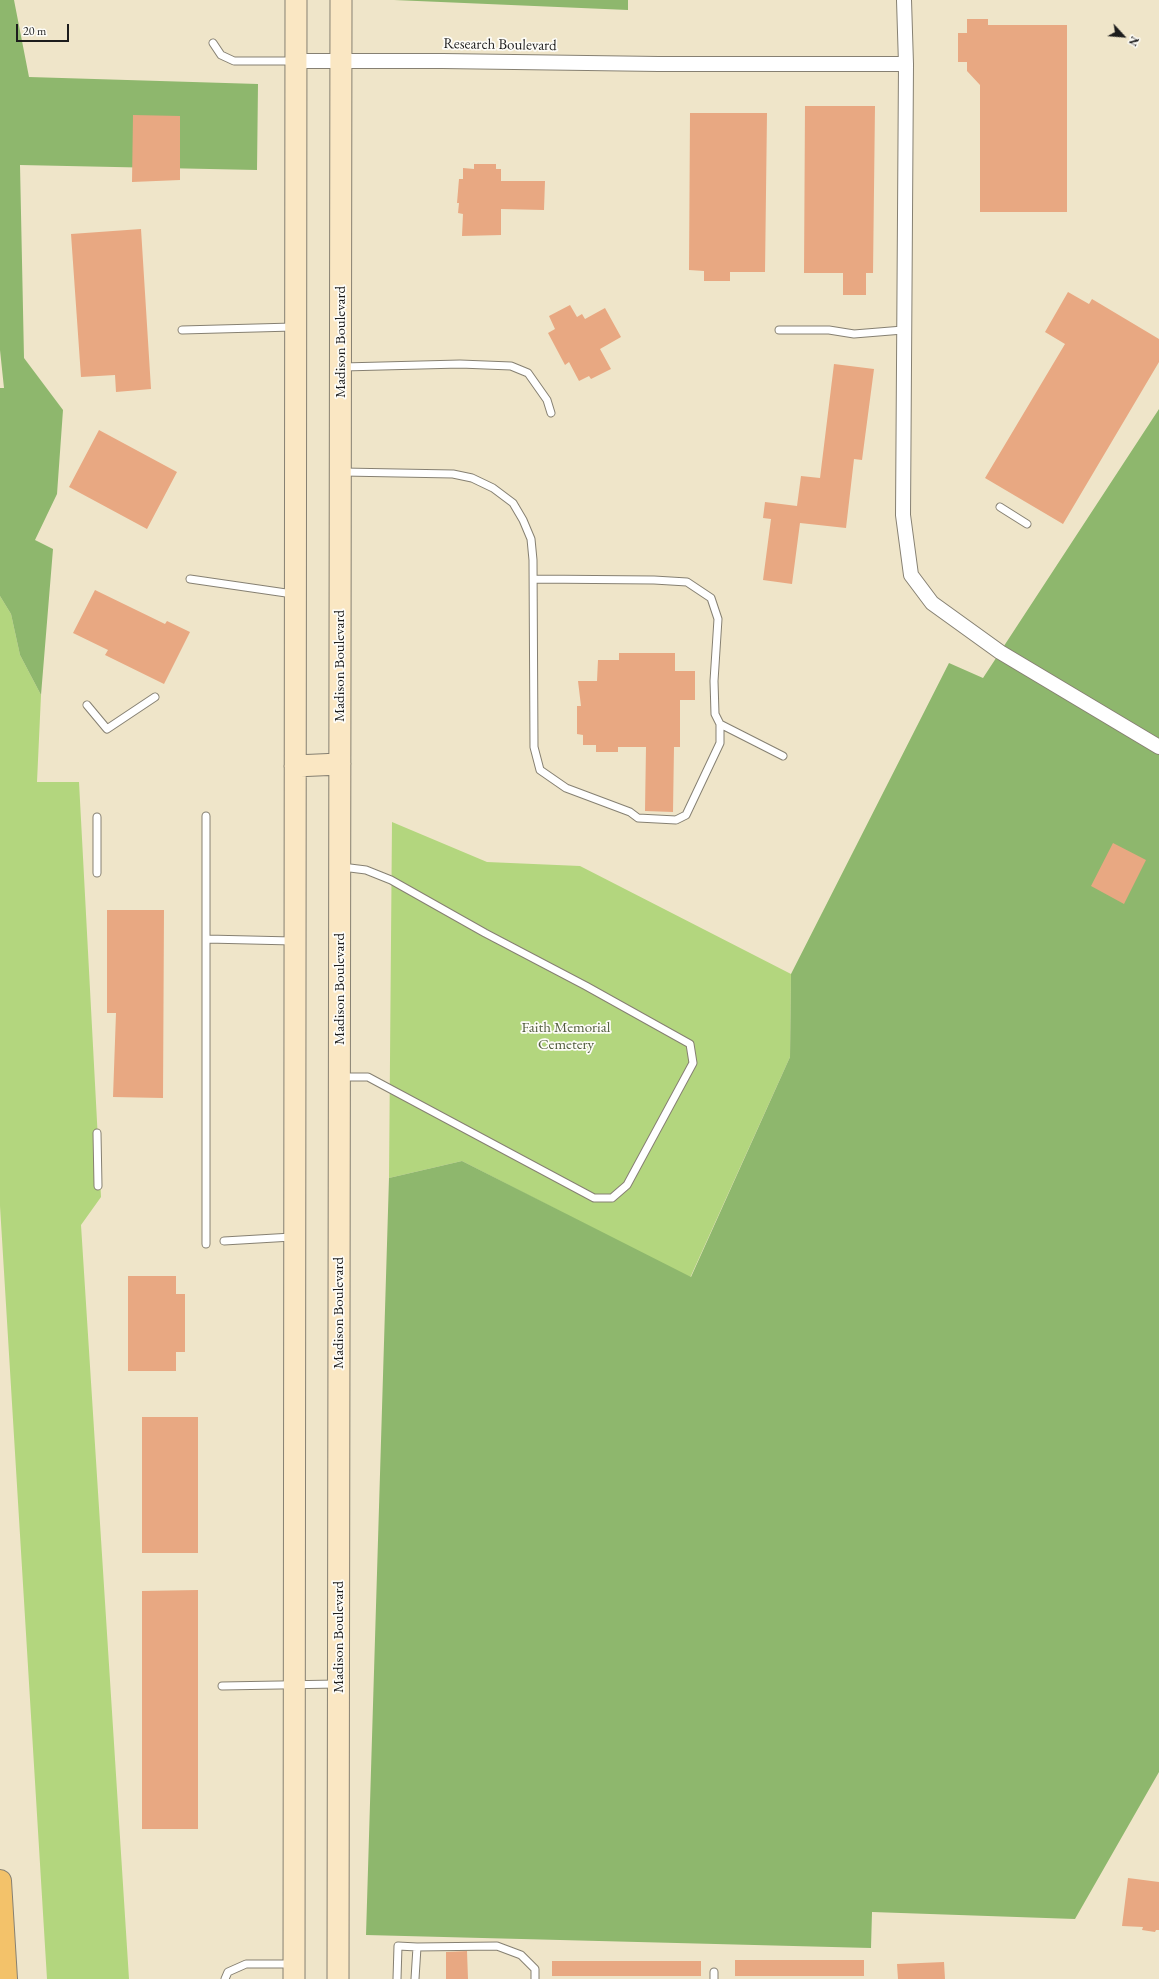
<!DOCTYPE html>
<html>
<head>
<meta charset="utf-8">
<style>
  body { margin:0 }
  #map { position:relative; width:1159px; height:1979px; overflow:hidden; background:#efe5c9; font-family:"EB Garamond",serif }
  canvas { display:block }
  .north { position:absolute; left:1103px; top:16px; width:40px; height:40px; -webkit-text-stroke:3px #fdfcf7; paint-order:stroke; rotate:116deg; font-size:11px; font-weight:700; line-height:16px; text-align:center; color:#1c1c1c }
  .north::after { content:''; display:block; margin:auto; width:14px; height:18px; background:#1c1c1c; clip-path:polygon(50% 0,100% 100%,50% 72%,0 100%) }
  .scale { position:absolute; left:16px; top:24px; width:53px; height:18px; box-sizing:border-box; border:2px solid #1c1c1c; border-top:0; padding-left:5px; font-size:12px; line-height:14px; white-space:nowrap; color:#1c1c1c; -webkit-text-stroke:3px #fdfcf7; paint-order:stroke }
</style>
</head>
<body>
<div id="map">
<canvas width="1159" height="1979"></canvas>
<div class="north">N</div>
<div class="scale">20 m</div>
</div>
<script>
const ctx = document.querySelector('canvas').getContext('2d');
ctx.lineJoin = 'round';
function fill(path, color) { ctx.fillStyle = color; ctx.fill(path, 'evenodd'); }
const poly = rows => new Path2D(rows.map(r => 'M' + r).join(''));
function strokePath(path, color, width, dash) { ctx.strokeStyle = color; ctx.lineWidth = width; ctx.lineCap = dash ? 'butt' : 'round'; ctx.setLineDash(dash || []); ctx.stroke(path); }
function label(font, color, halo, rows, align = 'center') {
  ctx.font = font + ' "EB Garamond",serif'; ctx.lineWidth = 3.5; ctx.setLineDash([]); ctx.textBaseline = 'middle'; ctx.strokeStyle = halo; ctx.fillStyle = color; for (const [text, x, y, turn = 0] of rows) {
    ctx.save(); ctx.translate(x, y); ctx.rotate((+turn || 0) * Math.PI / 180); ctx.textAlign = isNaN(turn) ? turn : align; if (halo) ctx.strokeText(text, 0, 0); ctx.fillText(text, 0, 0); ctx.restore();
  }
}
const green = poly([
  [0,596,11,614,20,655,41,695,37,782,79,782,101,1197,81,1225,129,1979,47,1979,0,1206],
  [392,822,487,862,580,866,791,974,790,1057,690,1278,462,1161,389,1178]
]);
const forest = poly([
  [0,0,14,0,29,77,258,84,257,170,20,165,24,358,63,410,57,494,35,540,53,549,41,695,20,655,11,614,0,596,0,388,4,388,0,350],
  [394,0,628,0,628,10],
  [1159,409,1159,1772,1075,1919,872,1912,871,1948,366,1935,389,1178,462,1161,691,1277,790,1057,791,974,949,663,983,678]
]);
const building = poly([
  [967,19,988,19,988,25,1067,25,1067,212,980,212,980,85,967,71,967,62,958,62,958,33,967,33],
  [805,106,875,106,873,273,866,273,866,295,843,295,843,273,804,273],
  [690,113,767,113,765,272,730,272,730,281,704,281,704,271,689,270],
  [133,115,180,116,180,180,132,182],
  [474,164,496,164,496,169,501,169,501,181,545,181,544,210,501,209,501,235,462,236,463,214,458,213,459,203,457,203,459,179,463,179,463,168,474,169],
  [141,229,151,389,116,392,115,375,81,377,71,234],
  [1068,292,1089,304,1092,299,1159,339,1159,362,1063,524,985,478,1065,344,1045,332],
  [570,305,577,317,582,314,585,319,605,308,621,337,600,349,611,369,591,379,589,376,579,381,569,362,565,365,548,333,555,329,549,316],
  [834,364,874,369,862,460,854,459,846,528,800,523,792,584,763,580,771,519,763,518,765,502,797,506,801,476,820,478],
  [99,430,177,472,147,529,69,487],
  [95,590,165,624,167,621,190,632,164,684,105,655,108,650,73,633],
  [619,653,675,653,675,671,695,671,695,700,680,700,680,747,674,747,673,812,645,811,646,747,618,747,618,752,596,752,596,745,583,745,583,735,577,734,577,706,581,706,578,681,597,681,598,660,619,660],
  [1113,843,1146,860,1124,904,1091,886],
  [107,910,164,910,163,1098,113,1097,116,1013,107,1013],
  [128,1276,176,1276,176,1294,185,1294,185,1352,176,1352,176,1371,128,1371],
  [142,1417,198,1417,198,1553,142,1553],
  [198,1590,198,1829,142,1829,142,1591],
  [1128,1878,1159,1882,1159,1930,1156,1930,1155,1932,1142,1930,1143,1927,1122,1926],
  [467,1951,468,1979,446,1979,446,1952],
  [735,1960,864,1960,864,1976,735,1976],
  [552,1961,701,1961,701,1976,552,1976],
  [944,1962,945,1979,898,1979,897,1964]
]);
const lane = poly([
  [213,43,221,55,234,61,294,61],
  [182,330,293,327],
  [779,330,829,330,854,334,903,330],
  [343,367,460,364,511,366,528,373,547,400,551,413],
  [343,472,453,474,472,478,493,488,513,503,523,520,531,539,533,560,534,747,540,770,566,788,630,812,638,818,676,820,686,815,720,743,720,724,715,714,714,681,718,619,711,598,687,582,654,580,534,579],
  [1000,507,1027,524],
  [190,579,293,594],
  [87,705,107,729,155,697],
  [720,724,783,756],
  [206,816,206,1244],
  [97,817,97,873],
  [207,939,293,941],
  [341,1077,368,1077,594,1198,612,1198,627,1185,693,1063,690,1044,586,986,485,933,391,880,366,870,342,867],
  [97,1133,98,1186],
  [224,1241,292,1237],
  [222,1686,337,1684],
  [714,1972,714,1979],
  [225,1979,228,1972,246,1964,292,1964],
  [397,1979,398,1946,417,1947],
  [415,1979,417,1947,497,1946,521,1955,535,1969,535,1979]
]);
const street = poly([
  [904,0,906,64,903,515,911,575,932,603,1000,652,1159,747],
  [296,61,442,61,659,64,906,64]
]);
const secondary = poly([
  [295,766,340,764],
  [294,1979,296,0],
  [338,1979,341,0]
]);
const highway = poly([
  [0,1881,6,1979]
]);
const streetNames = [
  ["Research Boulevard",500,45,1],
  ["Madison Boulevard",341,342,-90],
  ["Madison Boulevard",340,666,-90],
  ["Madison Boulevard",340,989,-90],
  ["Madison Boulevard",339,1313,-90],
  ["Madison Boulevard",339,1637,-90]
];
const parkNames = [
  ["Faith Memorial",566,1028],
  ["Cemetery",566,1045]
];
fill(green, '#b3d67e');
fill(forest, '#8eb76d');
fill(building, '#e8a882');
strokePath(lane, '#868072', 9);
strokePath(street, '#868072', 16);
strokePath(secondary, '#868072', 23);
strokePath(highway, '#868072', 24);
strokePath(lane, '#fff', 7);
strokePath(street, '#fff', 14);
strokePath(secondary, '#fae7c3', 21);
strokePath(highway, '#f3c26a', 22);
label('15px', '#1c1c1c', '#fdfcf7', streetNames);
label('15px', '#515d3e', '#fdfcf7', parkNames);
</script>
</body>
</html>
